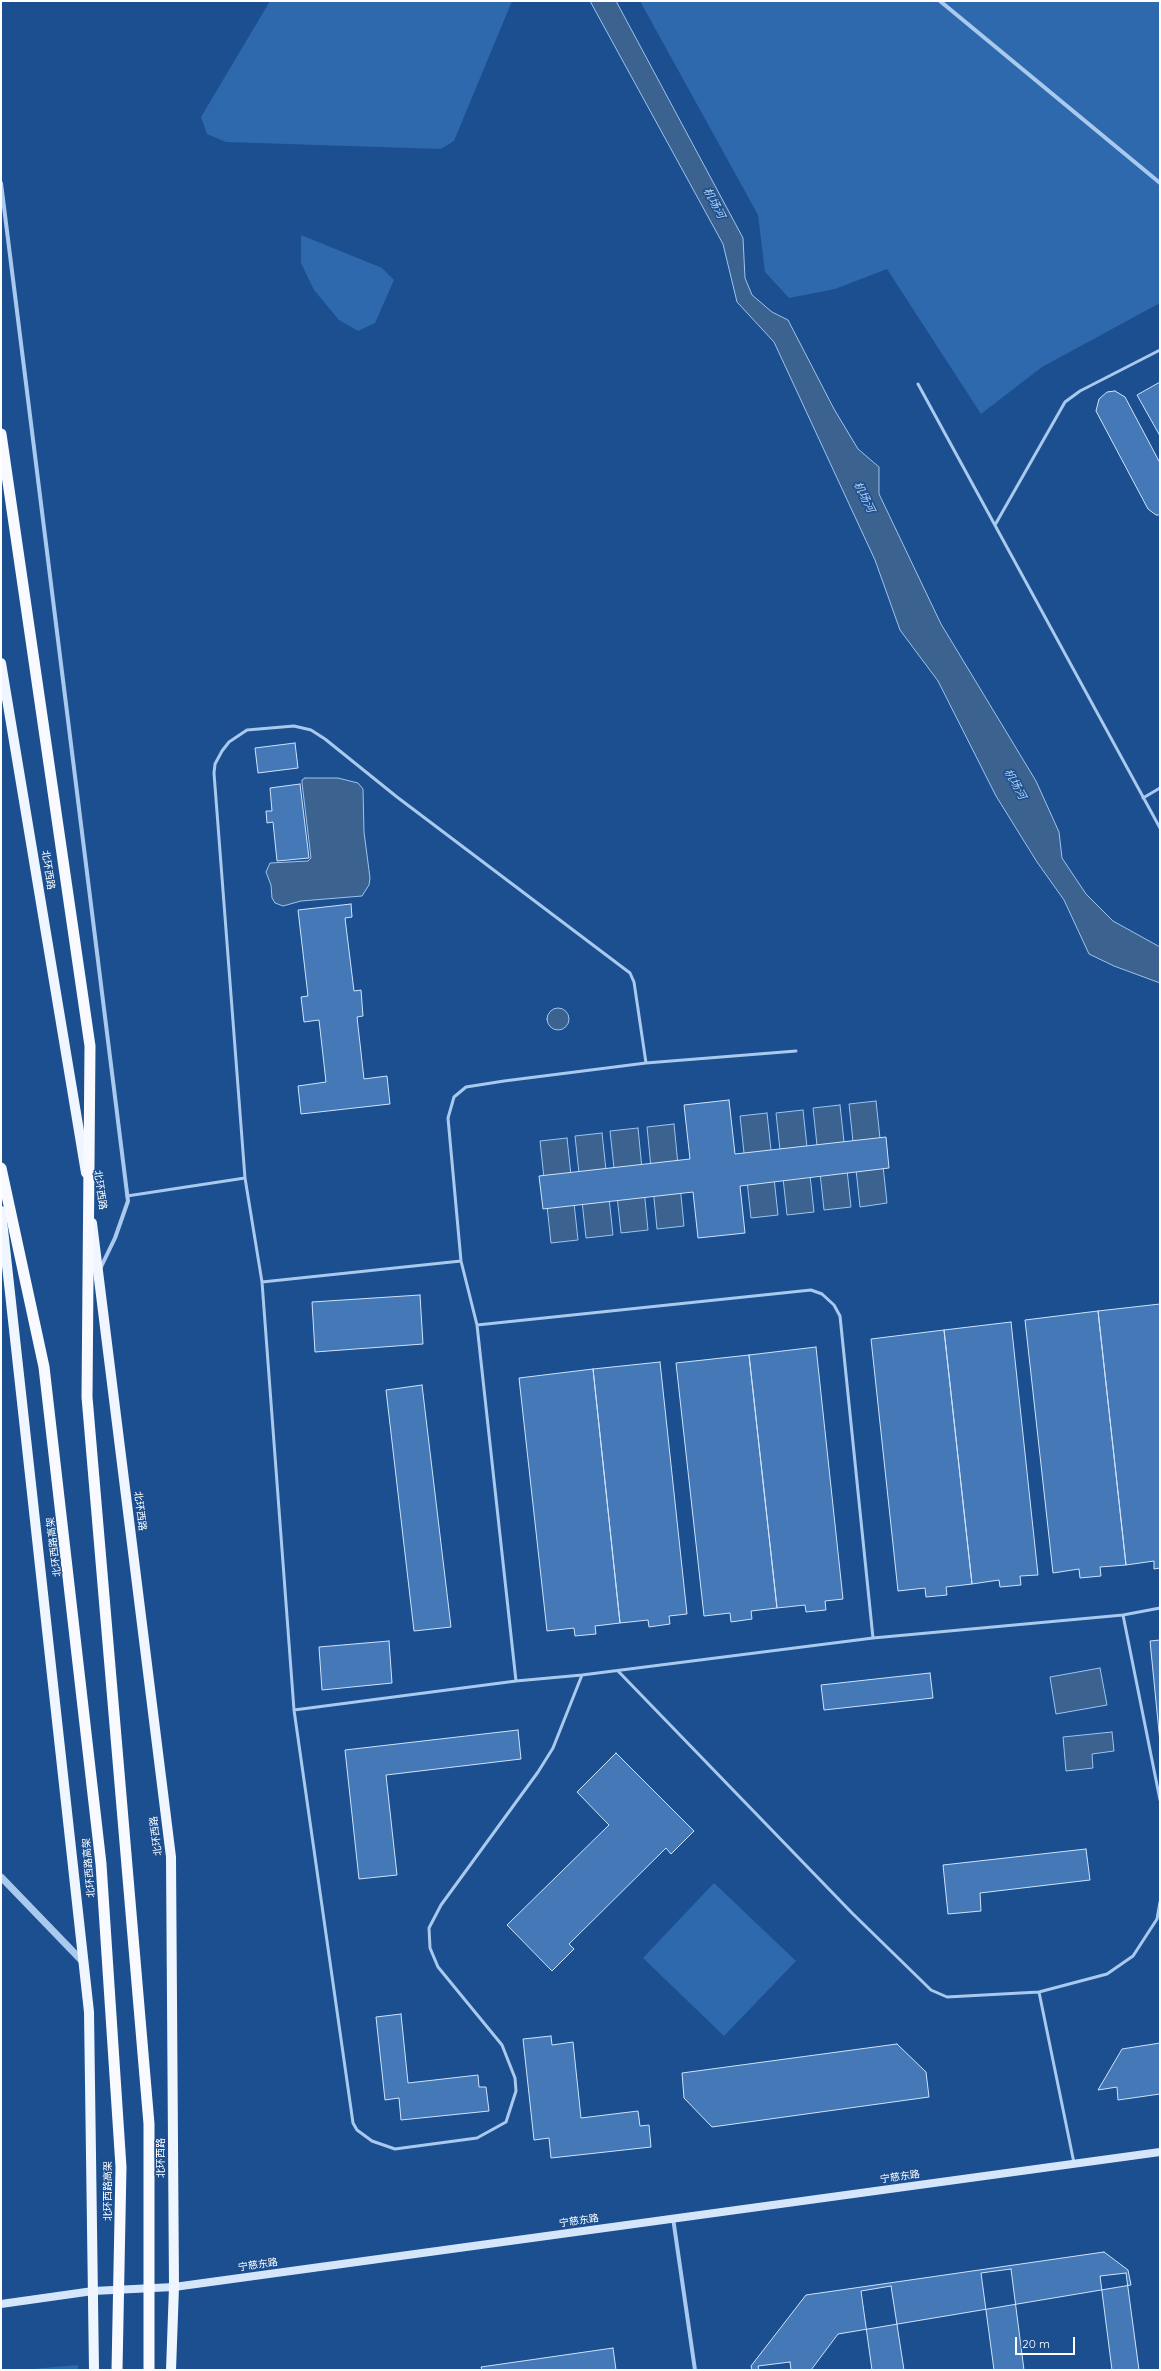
<!DOCTYPE html>
<html>
<head>
<meta charset="utf-8">
<style>
  body { margin:0 }
  #map { position:relative; width:1161px; height:2371px; overflow:hidden; background:#1b4f8f; font-family:Quicksand,sans-serif }
  canvas { display:block }
  .frame { position:absolute; inset:0; border:2px solid #fff; pointer-events:none }
  .scale { position:absolute; left:1015px; top:2337px; width:60px; height:18px; box-sizing:border-box; border:2px solid #fff; border-top:0; padding-left:5px; font-size:12px; line-height:14px; white-space:nowrap; color:#fff; -webkit-text-stroke:3px #1b4f8f; paint-order:stroke }
</style>
</head>
<body>
<div id="map">
<canvas width="1161" height="2371"></canvas>
<div class="frame"></div>
<div class="scale">20 m</div>
</div>
<script>
const ctx = document.querySelector('canvas').getContext('2d');
ctx.lineJoin = 'round';
function fill(path, color) { ctx.fillStyle = color; ctx.fill(path, 'evenodd'); }
const poly = rows => new Path2D(rows.map(r => 'M' + r).join(''));
function strokePath(path, color, width, dash) { ctx.strokeStyle = color; ctx.lineWidth = width; ctx.lineCap = dash ? 'butt' : 'round'; ctx.setLineDash(dash || []); ctx.stroke(path); }
function label(font, color, halo, rows, align = 'center') {
  ctx.font = font + ' Quicksand,"Noto Sans SC",sans-serif'; ctx.lineWidth = 3; ctx.setLineDash([]); ctx.textBaseline = 'middle'; ctx.strokeStyle = halo; ctx.fillStyle = color; for (const [text, x, y, turn = 0] of rows) {
    ctx.save(); ctx.translate(x, y); ctx.rotate((+turn || 0) * Math.PI / 180); ctx.textAlign = isNaN(turn) ? turn : align; if (halo) ctx.strokeText(text, 0, 0); ctx.fillText(text, 0, 0); ctx.restore();
  }
}
const green = poly([
  [270,1,512,1,454,141,441,149,226,142,207,134,201,117],
  [640,1,1160,1,1160,303,1042,367,981,414,887,269,835,289,789,298,765,272,758,215],
  [301,235,382,268,394,280,375,323,358,331,339,320,314,290,301,263],
  [714,1883,796,1961,724,2036,643,1958],
  [78,2365,78,2370,21,2370]
]);
const water = poly([
  [590,1,616,1,743,238,745,278,752,295,772,312,788,320,834,409,858,449,879,467,879,494,941,624,1036,781,1059,832,1062,858,1086,894,1113,921,1160,947,1160,983,1114,966,1089,954,1064,900,1037,862,996,796,938,681,900,630,875,560,774,342,737,302,723,244,590,1],
  [305,778,338,778,358,783,363,789,364,832,370,878,369,885,362,896,301,901,283,906,275,903,272,898,271,885,266,872,270,863,308,861,311,858,302,783,302,780,305,778],
  '547 1019a11 11 0 1 1 22 0a11 11 0 1 1-22 0Z',
  [876,1101,887,1203,860,1207,849,1104,876,1101],
  [840,1105,851,1207,824,1210,813,1108,840,1105],
  [803,1110,814,1212,787,1215,776,1113,803,1110],
  [767,1113,778,1215,751,1218,740,1116,767,1113],
  [674,1124,684,1226,657,1229,647,1127,674,1124],
  [638,1128,648,1230,621,1233,610,1131,638,1128],
  [602,1133,613,1235,586,1238,575,1136,602,1133],
  [567,1138,578,1240,551,1243,540,1141,567,1138],
  [1100,1668,1107,1705,1056,1714,1050,1677,1100,1668],
  [1112,1732,1114,1751,1092,1754,1093,1768,1066,1771,1063,1737,1112,1732]
]);
const building = poly([
  [1160,382,1160,436,1137,395,1160,382],
  [1115,391,1125,397,1160,463,1160,515,1156,515,1148,509,1096,411,1099,399,1107,392,1115,391],
  [295,743,298,768,258,773,255,748,295,743],
  [300,784,309,858,277,861,273,822,267,823,266,811,272,811,270,788,300,784],
  [351,904,352,917,345,918,354,991,361,990,363,1016,357,1017,364,1079,387,1076,390,1104,301,1114,298,1086,326,1082,319,1020,304,1022,301,997,308,996,298,910,351,904],
  [729,1100,735,1154,886,1137,889,1168,740,1186,745,1233,698,1238,693,1192,543,1209,539,1176,690,1159,684,1105,729,1100],
  [420,1295,423,1344,315,1352,312,1302,420,1295],
  [1160,1304,1160,1568,1154,1569,1154,1561,1126,1565,1098,1311,1160,1304],
  [1098,1311,1126,1565,1100,1567,1101,1576,1080,1578,1079,1569,1053,1573,1025,1320,1098,1311],
  [1011,1322,1038,1575,1020,1576,1021,1585,1000,1587,999,1580,972,1584,944,1330,1011,1322],
  [944,1330,972,1584,946,1587,947,1595,926,1597,925,1588,898,1591,871,1339,944,1330],
  [816,1347,843,1599,825,1601,826,1610,806,1612,805,1605,777,1608,749,1355,816,1347],
  [749,1355,777,1608,751,1611,752,1619,731,1622,730,1613,704,1616,676,1363,749,1355],
  [660,1362,687,1614,669,1616,670,1624,649,1627,648,1620,620,1623,593,1369,660,1362],
  [593,1369,620,1623,595,1626,596,1634,575,1636,574,1628,547,1631,519,1378,593,1369],
  [422,1385,451,1627,414,1631,386,1390,422,1385],
  [1160,1640,1160,1742,1150,1641,1160,1640],
  [389,1641,392,1683,322,1690,319,1647,389,1641],
  [930,1673,933,1698,824,1710,821,1685,930,1673],
  [518,1730,521,1759,386,1775,397,1875,359,1879,345,1750,518,1730],
  [616,1753,694,1831,671,1854,666,1848,569,1944,574,1949,552,1971,507,1925,609,1825,577,1792,616,1753],
  [1086,1849,1090,1880,980,1893,981,1911,948,1914,943,1865,1086,1849],
  [401,2014,408,2083,478,2075,479,2087,486,2087,489,2111,401,2120,399,2098,385,2100,376,2017,401,2014],
  [551,2036,552,2045,573,2042,581,2118,638,2111,640,2126,649,2125,651,2147,551,2158,549,2138,534,2140,523,2039,551,2036],
  [1160,2043,1160,2094,1118,2100,1117,2087,1098,2090,1122,2049,1160,2043],
  [897,2044,926,2072,929,2097,712,2127,684,2098,682,2073,897,2044],
  [1104,2252,1128,2270,1131,2285,838,2334,811,2370,752,2370,751,2366,806,2295,1104,2252],
  [1011,2269,1024,2370,994,2370,981,2273,1011,2269],
  [1126,2273,1139,2370,1112,2370,1100,2276,1126,2273],
  [891,2286,904,2370,872,2370,861,2291,891,2286],
  [613,2348,616,2370,482,2370,481,2367,613,2348],
  [790,2362,791,2370,759,2370,758,2366,790,2362]
]);
const service = poly([
  [918,384,1160,828],
  [995,525,1065,402,1080,391,1160,350],
  [1143,798,1160,788],
  [127,1196,245,1178],
  [262,1282,461,1261],
  [477,1325,811,1290,822,1294,834,1305,840,1316,873,1638],
  [1123,1615,1160,1800],
  [618,1671,852,1913,931,1990,947,1997,1039,1992,1107,1974,1133,1956,1157,1919,1160,1902],
  [582,1675,553,1748,538,1772,441,1905,429,1928,430,1948,438,1967,502,2045,515,2078,516,2091,506,2122,477,2138,395,2149,372,2141,357,2130,353,2123,294,1710,262,1282,245,1178,214,773,215,764,222,751,229,742,247,730,294,726,311,730,325,739,397,797,630,973,634,982,646,1063],
  [516,1681,477,1325,461,1261,448,1118,454,1097,466,1087,504,1081,646,1063,796,1051],
  [294,1710,516,1681,582,1675,873,1638,1123,1615,1160,1608],
  [1039,1992,1074,2163]
]);
const minor = poly([
  [940,1,1160,183],
  [1,183,128,1201,115,1238,100,1269],
  [673,2218,695,2370]
]);
const tertiary = poly([
  [1,1877,84,1963]
]);
const secondary = poly([
  [1,2304,93,2291,174,2287,1160,2152]
]);
const primary = poly([
  [1,663,86,1173],
  [1,1211,89,2012,94,2370],
  [92,1223,171,1857,174,2287,171,2370]
]);
const trunk = poly([
  [1,434,90,1046,87,1397,149,2124,149,2370],
  [1,1168,44,1367,101,1864,121,2167,117,2370]
]);
const streetNames = [
  ["北环西路",48,870,81],
  ["北环西路",100,1190,82],
  ["北环西路",140,1511,83],
  ["北环西路高架",54,1547,-97],
  ["北环西路",156,1836,-97],
  ["北环西路高架",89,1868,-95],
  ["北环西路",161,2158,-90],
  ["宁慈东路",900,2177,-8],
  ["北环西路高架",108,2191,-90],
  ["宁慈东路",579,2221,-8],
  ["宁慈东路",258,2265,-8]
];
const waterNames = [
  ["机场河",714,203,62],
  ["机场河",864,497,63],
  ["机场河",1015,784,61]
];
fill(green, '#2e69ad');
fill(water, '#3c6290');
strokePath(water, '#9cc4f0', 1);
fill(building, '#4478b7');
strokePath(building, '#cfe3fa', 1);
strokePath(service, '#a9c9ee', 3);
strokePath(minor, '#a9c9ee', 4);
strokePath(tertiary, '#a9c9ee', 7);
strokePath(secondary, '#d6e6fa', 8);
strokePath(primary, '#f0f6ff', 10);
strokePath(trunk, '#f8faff', 11);
label('10px', '#fff', '#1b4f8f', streetNames);
label('italic 11px', '#b5d3f5', '#1b4f8f', waterNames);
</script>
</body>
</html>
